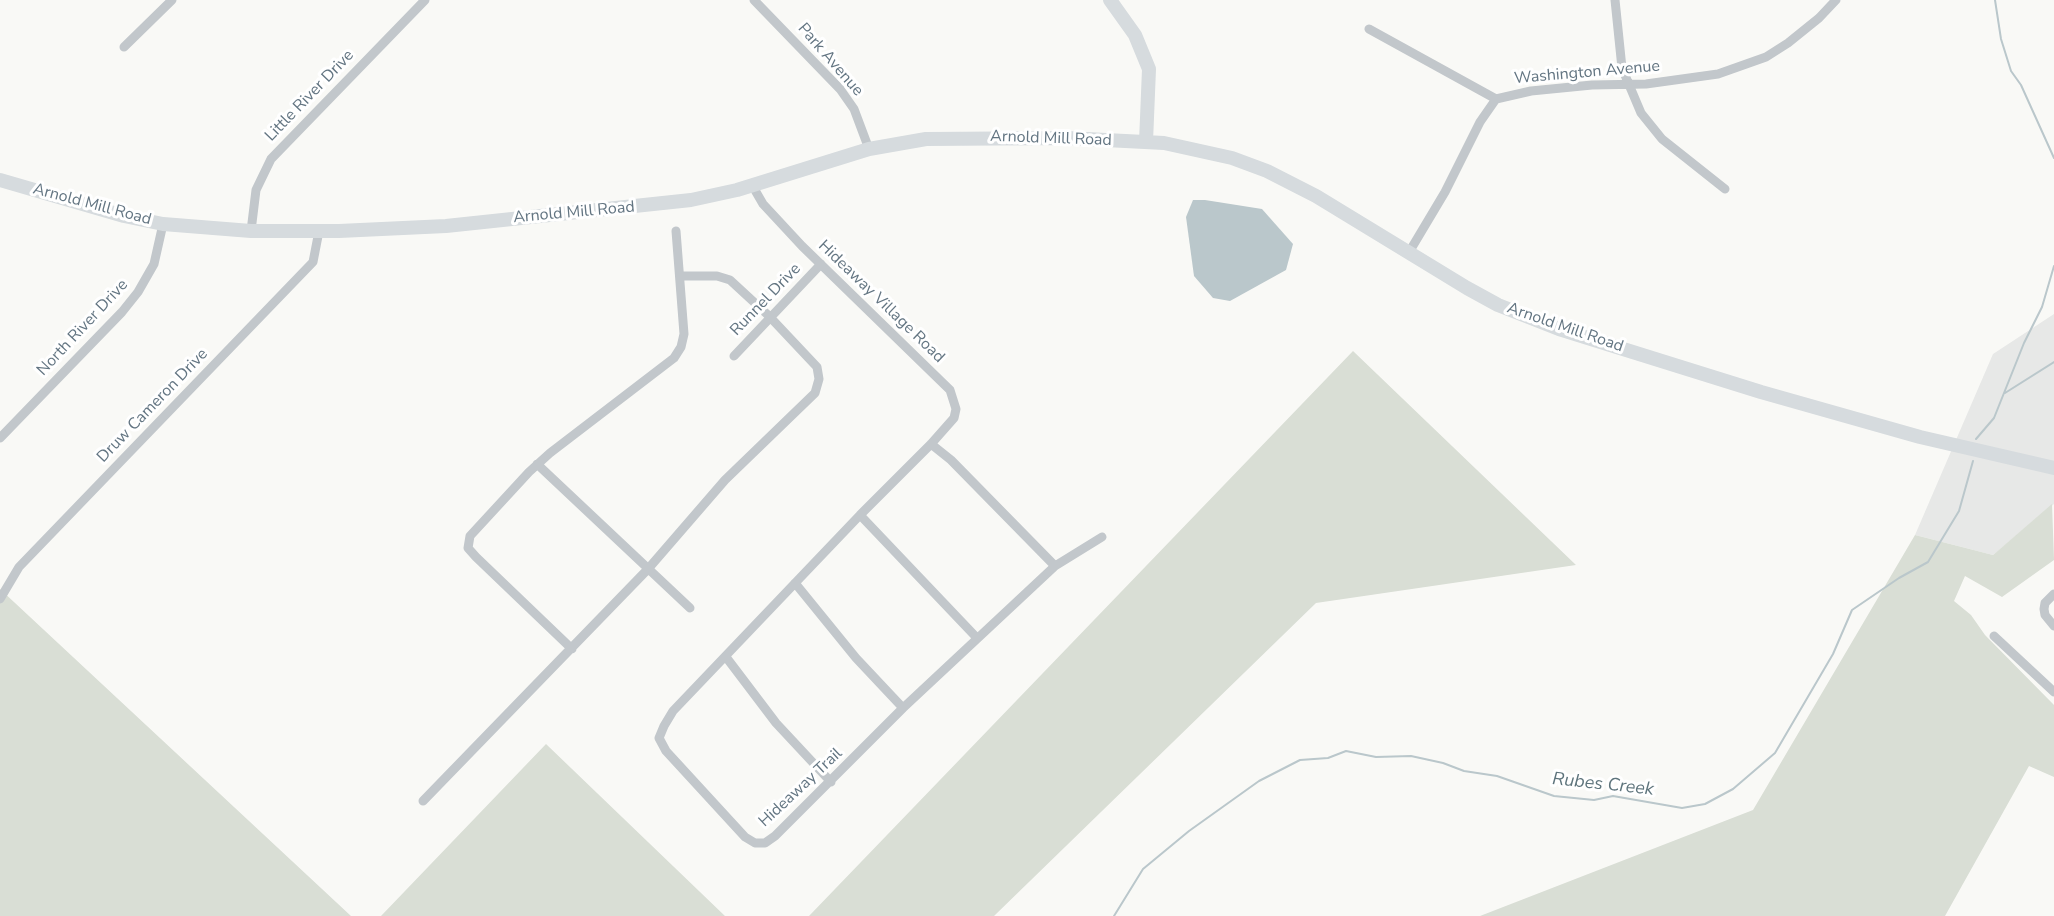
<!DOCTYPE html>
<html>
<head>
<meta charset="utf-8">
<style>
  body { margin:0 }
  canvas { display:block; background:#f9f9f6 }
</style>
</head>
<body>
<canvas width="2054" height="916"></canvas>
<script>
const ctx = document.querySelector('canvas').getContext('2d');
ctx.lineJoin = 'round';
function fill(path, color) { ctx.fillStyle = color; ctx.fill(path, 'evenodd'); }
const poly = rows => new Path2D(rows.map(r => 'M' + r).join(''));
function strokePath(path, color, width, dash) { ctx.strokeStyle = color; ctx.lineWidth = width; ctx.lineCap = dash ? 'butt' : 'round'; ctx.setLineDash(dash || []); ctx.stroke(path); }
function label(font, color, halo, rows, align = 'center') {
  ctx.font = font + ' "Nunito Sans",sans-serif'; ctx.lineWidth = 6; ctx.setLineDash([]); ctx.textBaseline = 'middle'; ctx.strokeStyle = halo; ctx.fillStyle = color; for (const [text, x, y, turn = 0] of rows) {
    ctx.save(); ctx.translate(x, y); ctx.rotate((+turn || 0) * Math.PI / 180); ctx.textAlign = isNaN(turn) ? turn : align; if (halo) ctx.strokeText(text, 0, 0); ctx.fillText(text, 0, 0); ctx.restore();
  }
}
const built = poly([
  [2054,314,2054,504,1993,555,1915,535,1993,354]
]);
const green = poly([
  [1353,351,1576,565,1316,603,994,916,809,916],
  [2052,504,2054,560,2002,597,1965,576,1954,601,1971,615,1985,635,2054,705,2054,777,2029,766,1945,916,1480,916,1753,810,1915,535,1993,555],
  [0,589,351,916,0,916],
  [546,744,725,916,381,916]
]);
const water = poly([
  [1193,200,1205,200,1262,209,1293,244,1286,270,1230,301,1213,298,1194,276,1186,217]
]);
const stream = poly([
  [1995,0,2001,39,2011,71,2021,85,2054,158],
  [2005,393,2054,362],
  [1976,439,1994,418,2024,343,2042,307,2054,266],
  [1114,916,1143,869,1189,831,1259,781,1300,760,1328,758,1346,751,1376,757,1411,756,1443,763,1464,771,1497,776,1554,796,1594,800,1613,796,1682,808,1705,804,1733,789,1775,753,1833,654,1852,610,1899,578,1928,562,1959,511,1973,461]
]);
const street = poly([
  [754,0,840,89,854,109,869,149],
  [1615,0,1622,68,1641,113,1662,139,1725,189],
  [1369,29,1496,99],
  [124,47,172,0],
  [752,185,763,204,802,246,950,390,956,409,954,418,931,444,860,515,673,711,664,726,659,738,666,751,745,837,755,843,765,843,775,836,903,708,1055,566,1102,537],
  [251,231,256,190,271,159,425,0],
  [1408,254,1445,192,1480,122,1496,99,1531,91,1592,85,1646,84,1718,74,1766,57,1788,43,1819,18,1836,0],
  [734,356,821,264],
  [0,438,122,312,138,292,154,264,163,224],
  [931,444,951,460,1055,566],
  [537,464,690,608],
  [860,515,977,638],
  [795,583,856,658,903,708],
  [2054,594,2045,603,2044,609,2045,615,2054,626],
  [0,599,19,567,313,262,319,231],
  [1994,636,2054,692],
  [572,649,476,557,468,548,470,536,529,472,550,453,674,358,681,347,684,334,676,231],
  [726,657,776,723,831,782],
  [423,801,648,569,725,480,815,393,819,379,817,367,769,316,730,280,717,276,681,276]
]);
const secondary = poly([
  [1110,0,1135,35,1149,69,1146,142],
  [0,180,124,216,163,224,251,231,339,231,446,226,691,200,737,190,869,149,926,139,1067,138,1164,143,1232,158,1267,171,1316,196,1467,288,1498,305,1559,329,1761,392,1920,437,2054,468]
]);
const streetNames = [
  ["Park Avenue",830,60,49],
  ["Washington Avenue",1587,73,-5],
  ["Little River Drive",310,96,-46],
  ["Arnold Mill Road",1051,139,2],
  ["Arnold Mill Road",92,205,15],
  ["Arnold Mill Road",574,213,-5],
  ["Runnel Drive",766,300,-46],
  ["Hideaway Village Road",881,302,44],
  ["North River Drive",83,328,-47],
  ["Arnold Mill Road",1565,328,19],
  ["Druw Cameron Drive",153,406,-46],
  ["Hideaway Trail",801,788,-43]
];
const waterNames = [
  ["Rubes Creek",1603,785,6]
];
fill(built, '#e7e8e7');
fill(green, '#d9ded5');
fill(water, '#bac7cb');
strokePath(stream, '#bac7cb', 2);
strokePath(street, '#c2c7cb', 9);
strokePath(secondary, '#d6dbde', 14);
label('16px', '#637582', '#fff', streetNames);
label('italic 18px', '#5e747c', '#fff', waterNames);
</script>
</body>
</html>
